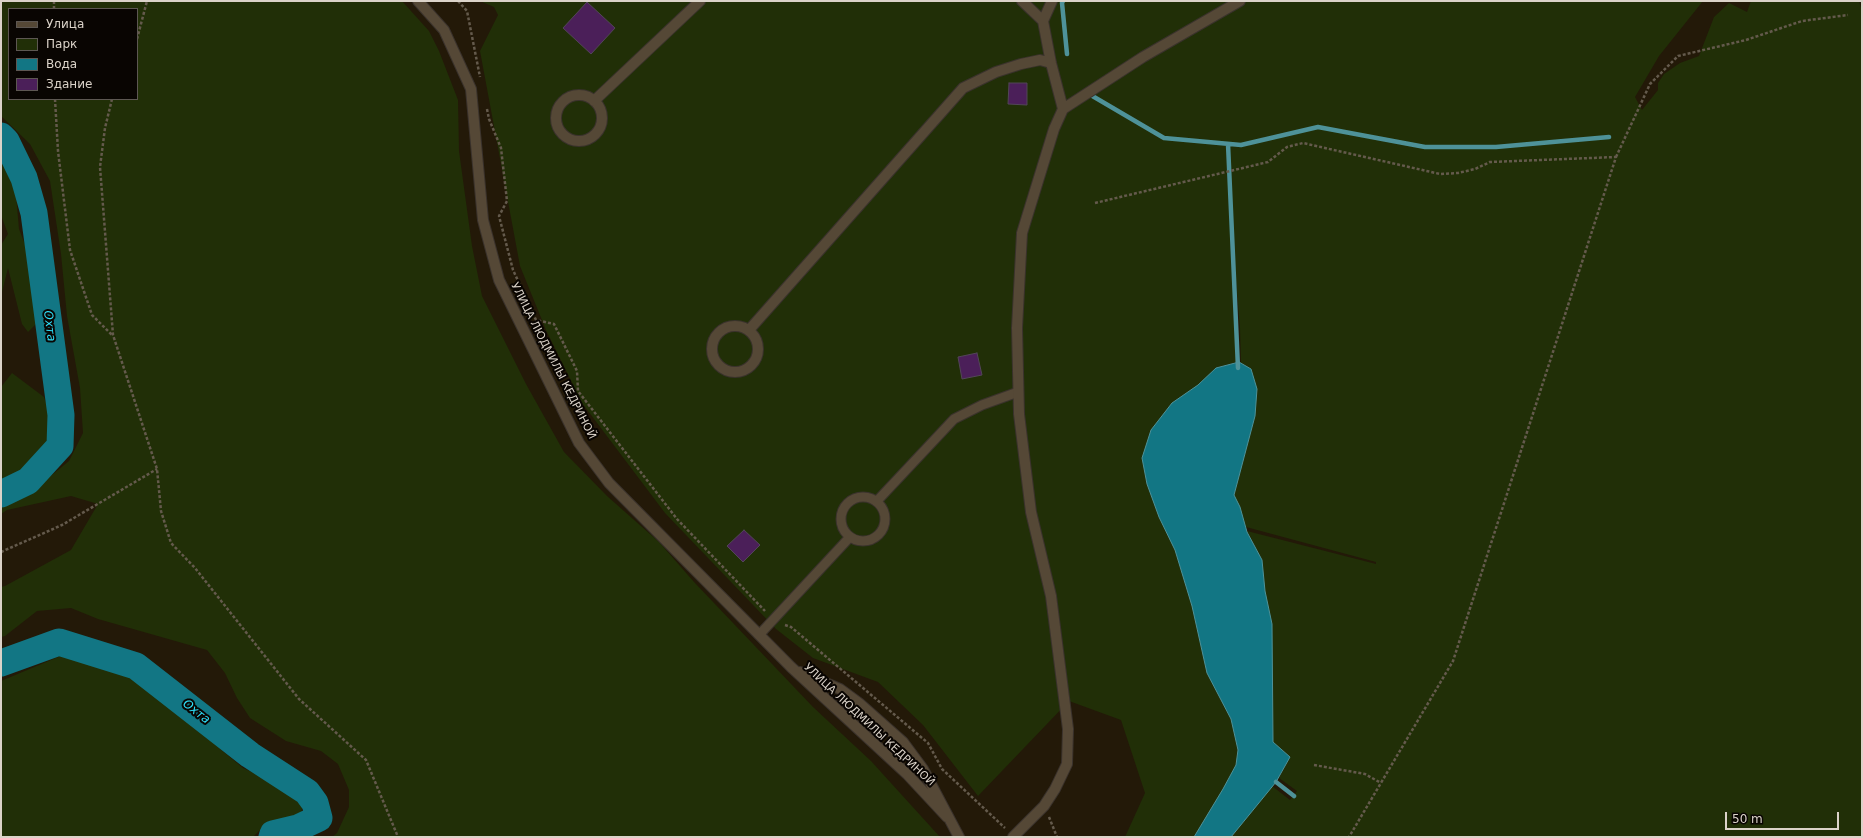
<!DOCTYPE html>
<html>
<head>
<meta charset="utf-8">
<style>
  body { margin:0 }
  #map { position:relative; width:1863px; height:838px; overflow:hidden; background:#231908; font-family:"DejaVu Sans",sans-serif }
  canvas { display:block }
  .frame { position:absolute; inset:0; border:2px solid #dbd3c9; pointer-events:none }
  .legend { position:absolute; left:8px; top:8px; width:130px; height:92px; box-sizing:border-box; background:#090502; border:1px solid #5d5752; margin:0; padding:5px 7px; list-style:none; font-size:12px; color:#dbd3c9 }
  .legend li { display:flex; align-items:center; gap:8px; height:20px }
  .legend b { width:20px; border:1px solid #5d5752 }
  .scale { position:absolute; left:1725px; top:812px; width:114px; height:18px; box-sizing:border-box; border:2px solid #dbd3c9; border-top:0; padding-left:5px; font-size:12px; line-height:14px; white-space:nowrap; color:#dbd3c9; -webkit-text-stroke:3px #090502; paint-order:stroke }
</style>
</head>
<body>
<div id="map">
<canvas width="1863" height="838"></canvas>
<div class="frame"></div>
<ul class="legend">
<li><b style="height:5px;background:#554836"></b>Улица</li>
<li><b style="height:11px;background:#212f07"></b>Парк</li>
<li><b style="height:11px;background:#127684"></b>Вода</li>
<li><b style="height:11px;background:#4b1f59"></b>Здание</li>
</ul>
<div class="scale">50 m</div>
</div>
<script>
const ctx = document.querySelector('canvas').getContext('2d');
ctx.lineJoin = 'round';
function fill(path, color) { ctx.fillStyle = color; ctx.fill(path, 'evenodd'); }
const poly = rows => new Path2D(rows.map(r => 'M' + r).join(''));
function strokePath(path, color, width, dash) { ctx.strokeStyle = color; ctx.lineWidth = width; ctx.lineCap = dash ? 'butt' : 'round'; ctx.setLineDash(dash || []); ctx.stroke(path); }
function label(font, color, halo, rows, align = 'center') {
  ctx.font = font + ' "DejaVu Sans",sans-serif'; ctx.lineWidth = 4; ctx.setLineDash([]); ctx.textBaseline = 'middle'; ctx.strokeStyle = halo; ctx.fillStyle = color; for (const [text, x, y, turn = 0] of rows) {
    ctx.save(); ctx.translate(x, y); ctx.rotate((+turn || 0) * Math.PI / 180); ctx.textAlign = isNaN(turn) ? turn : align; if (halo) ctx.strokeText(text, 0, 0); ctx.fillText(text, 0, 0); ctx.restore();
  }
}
const green = poly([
  [1,1,402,1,429,31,439,51,458,100,459,151,472,246,482,296,526,384,564,452,607,496,659,542,694,582,813,707,871,761,940,837,332,837,337,833,349,807,349,790,338,764,321,751,286,741,250,718,237,698,225,673,207,650,98,619,71,608,37,611,5,636,1,637,1,587,5,586,71,550,98,504,71,496,7,510,1,514,1,506,42,483,69,461,83,433,80,388,67,316,61,254,50,181,30,144,1,116],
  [9,9,137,9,137,99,9,99],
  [480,1,1703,1,1659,56,1635,97,1642,110,1658,90,1658,83,1664,74,1680,63,1699,56,1714,17,1729,3,1747,12,1751,1,1859,1,1862,11,1862,837,1231,837,1272,786,1290,800,1297,791,1279,778,1290,757,1273,742,1272,692,1262,560,1247,531,1376,564,1376,562,1246,527,1234,495,1255,416,1251,369,1241,363,1240,328,1233,244,1237,362,1216,368,1198,385,1142,458,1147,485,1159,517,1175,550,1192,606,1207,673,1231,719,1238,750,1236,765,1223,790,1194,837,1125,837,1145,793,1121,720,1069,701,978,796,923,725,878,682,813,658,776,629,665,513,582,403,546,330,520,266,480,51,498,15,494,7],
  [1,154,6,161,15,183,19,229,28,252,37,286,39,321,28,332,22,324,8,268,1,296,1,245,8,234,1,215],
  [12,373,44,397,53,424,41,457,13,481,1,486,1,387],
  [63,655,135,679,176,707,219,748,243,768,277,784,303,802,301,815,259,831,253,837,1,837,1,681]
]);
const water = poly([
  [1239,362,1251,369,1257,389,1255,416,1234,495,1240,507,1247,532,1262,560,1265,591,1272,624,1273,742,1290,757,1276,782,1231,837,1194,837,1223,789,1236,765,1238,750,1231,719,1207,673,1192,606,1175,550,1159,517,1147,484,1142,458,1151,430,1172,403,1198,385,1216,368,1239,362]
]);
const stream = poly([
  [1063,1,1062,3,1067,54],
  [1089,94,1164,138,1241,145,1318,127,1425,147,1496,147,1609,137],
  [1228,144,1238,368],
  [1276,782,1294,796]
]);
const river = poly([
  [1,136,6,141,24,178,34,213,61,415,60,446,28,481,1,494],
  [1,663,59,642,136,666,250,755,307,792,315,803,319,818,298,828,273,834,272,837]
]);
const building = poly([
  [587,2,615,28,591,54,563,28,587,2],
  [1009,83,1027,83,1027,105,1008,104,1009,83],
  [977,353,982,375,962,379,958,357,977,353],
  [744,530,760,545,743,562,727,546,744,530]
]);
const path = poly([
  [458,1,467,11,480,77],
  [54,9,54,1],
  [137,39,147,1],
  [55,99,58,151,70,250,92,315,112,335],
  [112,99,105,128,100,167,113,335,157,469,161,511,171,543,195,568,299,699,366,760,398,837],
  [487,109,489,119,501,148,507,201,499,216,513,270,536,320,554,324,577,371,578,391,677,519,765,611],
  [1616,157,1650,84,1678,56,1746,40,1802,21,1848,15],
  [1095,203,1268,162,1287,147,1303,143,1440,174,1458,173,1475,169,1490,162,1616,157,1453,661,1349,837],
  [1,552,62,525,157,469],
  [785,625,791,627,928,743,942,769,1005,828],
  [1314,765,1365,774,1381,783],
  [1049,817,1057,837]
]);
const service = poly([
  '841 519a22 22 0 1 1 44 0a22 22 0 1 1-44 0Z',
  [877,501,954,419,982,405,1018,392],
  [759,635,849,538]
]);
const minor = poly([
  [418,1,444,30,471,89,483,220,499,280,579,443,609,483,791,667,907,774,947,817],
  [1022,1,1043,21],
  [1052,1,1043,21,1051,63,1063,109],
  '556 118a23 23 0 1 1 46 0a23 23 0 1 1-46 0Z',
  [594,101,700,1],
  '712 349a23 23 0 1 1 46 0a23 23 0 1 1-46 0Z',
  [749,330,963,88,996,72,1021,64,1040,60,1051,63],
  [800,672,840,689,859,703,903,742,923,769,959,837],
  [1013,837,1044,806,1055,789,1067,764,1068,729,1051,596,1031,512,1019,414,1017,328,1022,233,1054,129,1063,109,1143,57,1240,1]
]);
const streetNames = [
  ["УЛИЦА ЛЮДМИЛЫ КЕДРИНОЙ",553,361,63],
  ["УЛИЦА ЛЮДМИЛЫ КЕДРИНОЙ",869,725,43]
];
const waterNames = [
  ["Охта",49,326,83],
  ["Охта",196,712,38]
];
fill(green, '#212f07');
fill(water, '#127684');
strokePath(water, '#4e9299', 1);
strokePath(stream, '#4e9299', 4.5);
strokePath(river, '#127684', 27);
fill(building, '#4b1f59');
strokePath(building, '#524657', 1);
strokePath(service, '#3a322c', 11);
strokePath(minor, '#3a322c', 12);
strokePath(path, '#645a4c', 2.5, [3, 2]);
strokePath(service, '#554836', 9);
strokePath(minor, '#554836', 10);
label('11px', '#dbd3c9', '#090502', streetNames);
label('italic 12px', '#2fe0fa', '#090502', waterNames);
</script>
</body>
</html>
